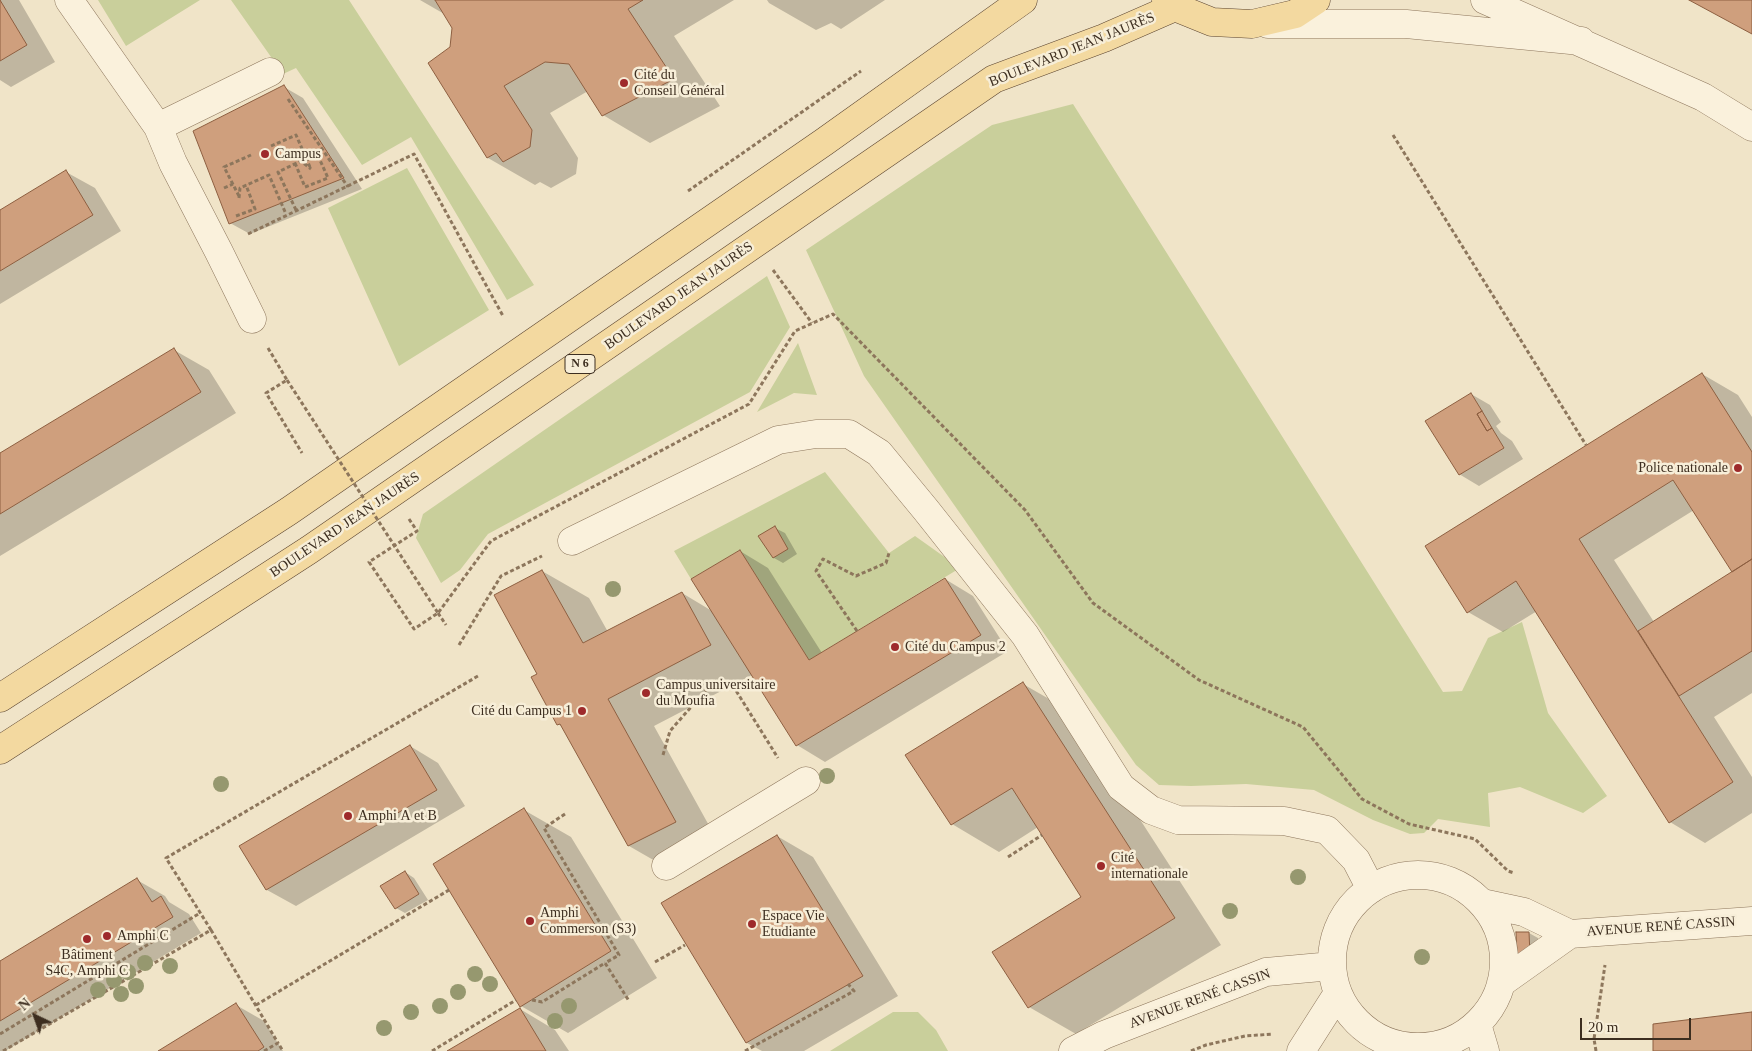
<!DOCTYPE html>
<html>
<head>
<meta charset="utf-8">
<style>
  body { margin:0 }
  #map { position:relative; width:1752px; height:1051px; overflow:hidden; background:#f0e4c8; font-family:"Times New Roman",serif }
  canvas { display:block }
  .north { position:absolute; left:10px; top:991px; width:50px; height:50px; -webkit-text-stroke:4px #f7eed8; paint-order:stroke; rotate:318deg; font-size:14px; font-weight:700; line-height:20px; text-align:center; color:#3d2e20 }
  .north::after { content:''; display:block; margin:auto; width:18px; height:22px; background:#3d2e20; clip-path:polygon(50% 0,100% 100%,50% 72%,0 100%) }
  .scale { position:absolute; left:1580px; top:1018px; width:111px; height:22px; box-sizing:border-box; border:2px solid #3d2e20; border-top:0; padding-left:6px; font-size:15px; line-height:18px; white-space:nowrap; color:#3d2e20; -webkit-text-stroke:4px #f7eed8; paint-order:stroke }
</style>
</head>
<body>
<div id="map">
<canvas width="1752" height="1051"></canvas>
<div class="north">N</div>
<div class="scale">20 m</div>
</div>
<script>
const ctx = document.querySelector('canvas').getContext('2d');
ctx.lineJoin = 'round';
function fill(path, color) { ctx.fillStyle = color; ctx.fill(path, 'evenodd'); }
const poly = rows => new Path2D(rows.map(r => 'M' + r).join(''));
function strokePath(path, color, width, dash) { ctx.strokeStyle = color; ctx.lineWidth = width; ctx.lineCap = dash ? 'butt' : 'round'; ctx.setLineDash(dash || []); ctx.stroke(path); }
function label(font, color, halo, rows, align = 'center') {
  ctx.font = font + ' "Times New Roman",serif'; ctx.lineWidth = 5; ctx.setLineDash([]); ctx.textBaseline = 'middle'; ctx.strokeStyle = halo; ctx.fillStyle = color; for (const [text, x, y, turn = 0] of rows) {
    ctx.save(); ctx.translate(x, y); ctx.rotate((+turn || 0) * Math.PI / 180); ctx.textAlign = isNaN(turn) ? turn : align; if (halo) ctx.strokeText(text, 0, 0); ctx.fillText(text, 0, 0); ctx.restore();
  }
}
const green = poly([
  [98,0,200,0,126,46],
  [231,0,349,0,534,285,507,300,411,137,362,165,296,68,283,74],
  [1073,104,1443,692,1462,691,1488,638,1522,622,1548,713,1607,796,1583,813,1520,787,1488,793,1490,827,1438,819,1424,833,1410,834,1373,820,1314,790,1246,784,1191,786,1159,785,1136,765,864,376,806,250,992,125],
  [407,168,489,310,399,366,328,208],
  [767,276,790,327,750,392,488,534,460,570,441,583,416,538,423,514],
  [798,343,817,395,794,393,757,412],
  [825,472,889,553,915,536,960,568,809,660,740,550,691,579,674,551],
  [893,1012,918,1012,936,1030,948,1051,830,1051]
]);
const shadow = poly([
  [0,0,19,0,55,62,11,87,0,80],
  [420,0,734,0,674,36,720,106,650,143,603,115,588,91,550,113,578,158,576,174,551,188,540,182,535,185,488,158,451,47,454,28,446,15],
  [767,0,885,0,841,29,831,23,816,30,769,3],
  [284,87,303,98,362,189,250,234,230,223],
  [66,172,95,188,121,231,0,304,0,211],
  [174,350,209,370,236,413,0,556,0,455],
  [1702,374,1738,395,1752,417,1752,693,1714,717,1752,777,1752,813,1705,843,1670,822,1537,611,1503,632,1468,612],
  [1694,510,1733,572,1654,622,1614,560],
  [1471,394,1490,405,1501,422,1496,426,1501,433,1512,441,1523,459,1479,486,1459,474],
  [775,528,785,533,797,554,783,563,774,558],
  [740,551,768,568,822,653,945,579,973,596,1008,651,825,762,797,745,752,675,654,726,722,849,676,873,629,846,563,727,558,724,539,675,542,571,589,598,608,632,682,593,712,611],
  [1023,684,1070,711,1221,945,1076,1034,1029,1007,1083,897,1038,827,999,852,952,824],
  [410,746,438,763,465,806,296,906,267,890,241,847],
  [524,810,571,837,657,978,568,1033,521,1006],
  [777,836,813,857,898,996,804,1051,762,1051,747,1043,662,903],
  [405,872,414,878,428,900,405,913,396,908],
  [137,880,165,896,169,902,189,914,201,933,5,1051,0,1051,0,962],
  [1529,933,1538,938,1539,959,1528,960],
  [236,1005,264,1021,283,1051,160,1051],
  [520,1009,555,1030,569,1051,449,1051]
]);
const building = poly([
  [0,0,27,45,0,61,0,0],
  [435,0,643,0,628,9,674,79,602,116,569,64,545,62,504,86,532,130,530,147,503,162,496,153,487,158,428,63,450,47,452,28,435,0],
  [1689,0,1752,0,1752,34,1689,0],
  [284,85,344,178,229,224,193,131,284,85],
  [66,170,93,215,0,271,0,210,66,170],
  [174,348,201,392,0,514,0,453,174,348],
  [1702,373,1752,452,1752,559,1732,572,1673,480,1579,539,1733,782,1669,823,1516,581,1467,613,1425,546,1702,373],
  [1471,393,1482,411,1477,414,1487,431,1492,428,1504,448,1459,475,1425,421,1471,393],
  [1482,411,1492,428,1487,431,1477,414,1482,411],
  [775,526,788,549,773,558,758,536,775,526],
  [740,550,809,660,945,578,981,635,796,746,691,579,740,550],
  [1752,559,1752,651,1679,696,1638,631,1752,559],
  [542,570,583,643,682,592,711,645,608,699,676,822,628,846,560,724,557,725,531,677,537,674,494,595,542,570],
  [1023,682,1175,918,1028,1008,992,952,1081,897,1012,788,951,825,905,755,1023,682],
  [410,745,437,790,266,890,239,846,410,745],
  [524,808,611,951,520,1007,433,864,524,808],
  [777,835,863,976,746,1043,661,903,777,835],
  [405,871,419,894,395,909,380,886,405,871],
  [137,878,152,902,161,896,173,917,0,1021,0,961,137,878],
  [1516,932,1529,932,1530,955,1517,955,1516,932],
  [236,1003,264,1047,258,1051,158,1051,236,1003],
  [520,1008,546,1051,447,1051,520,1008],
  [1752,1012,1752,1051,1653,1051,1653,1024,1752,1012]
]);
const path = poly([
  [288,99,348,187],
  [1393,135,1586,445],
  [271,146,296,135,310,167],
  [295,163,305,187,328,178,315,149,304,154],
  [224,188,233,184],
  [688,191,861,71],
  [239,196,224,167,251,155],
  [239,198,240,188,269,175,286,214],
  [296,210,278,172,301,161,311,169],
  [236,216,255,209,246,185],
  [248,234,414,154,503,316],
  [773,270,812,323],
  [268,348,287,380,266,393,302,453],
  [409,519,417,531,369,562,414,629,438,613,491,541,749,404,795,331,833,314,1025,510,1093,603,1199,680,1303,727,1362,799,1409,824,1475,839,1508,871,1514,873],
  [438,613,446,625],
  [857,631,816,571,823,559,856,576,886,563,889,553],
  [459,645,501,576,542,556],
  [663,755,670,731,706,690,730,681,778,758],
  [565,814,544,828,619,955,605,963],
  [1008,857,1042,835],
  [211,930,166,858,478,676],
  [655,962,685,945],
  [532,1000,542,1002,605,963,629,1001],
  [256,1005,449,890],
  [0,1034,200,913],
  [3,1051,211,930,278,1043],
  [264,1051,278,1043,283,1051],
  [432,1051,516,1000],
  [745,1051,854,991,848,984],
  [1191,1051,1206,1045,1245,1036,1273,1034],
  [1596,1051,1594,1039,1605,965]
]);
const minor = poly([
  [69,0,158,127,173,163,219,252,252,319],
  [1485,0,1703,97,1752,127],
  [1268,24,1406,24,1581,41],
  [158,127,270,72],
  [572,541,778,440,816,434,849,434,879,453,926,510,1025,635,1121,787,1151,810,1178,820,1284,821,1327,830,1356,860,1371,889],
  [666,866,806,781],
  '1332 961a86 86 0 1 1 172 0a86 86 0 1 1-172 0Z',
  [1482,903,1524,912,1570,934],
  [1570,934,1752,921],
  [1501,983,1570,934],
  [1477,1024,1485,1051],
  [1073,1051,1104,1035,1266,972,1332,966],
  [1301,1051,1338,993]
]);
const major = poly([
  [1166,0,1175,7,1212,22,1252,24,1295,14,1316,0],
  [0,698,289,511,824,142,1023,0],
  [0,750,309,550,994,79,1104,38,1175,7]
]);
const pathBridge = poly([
  [287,380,438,613]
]);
const trees = [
  [613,589],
  [827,776],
  [221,784],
  [1298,877],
  [1230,911],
  [1422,957],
  [145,963],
  [170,966],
  [128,972],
  [475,974],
  [114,980],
  [490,984],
  [136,986],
  [98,990],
  [458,992],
  [121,994],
  [440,1006],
  [569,1006],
  [411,1012],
  [555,1021],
  [384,1028]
];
const markers = [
  [624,83,5,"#9e2a2b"],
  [265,154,5,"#9e2a2b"],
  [1738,468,5,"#9e2a2b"],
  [895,647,5,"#9e2a2b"],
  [646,693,5,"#9e2a2b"],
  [582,711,5,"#9e2a2b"],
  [348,816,5,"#9e2a2b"],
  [1101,866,5,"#9e2a2b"],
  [530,921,5,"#9e2a2b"],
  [752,924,5,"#9e2a2b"],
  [107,936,5,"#9e2a2b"],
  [87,939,5,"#9e2a2b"]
];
const shields = [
  [580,364,30]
];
const shieldNames = [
  ["N 6",580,364]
];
const streetNames = [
  ["BOULEVARD JEAN JAURÈS",1072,50,-22],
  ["BOULEVARD JEAN JAURÈS",679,296,-35],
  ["BOULEVARD JEAN JAURÈS",345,525,-34],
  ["AVENUE RENÉ CASSIN",1661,927,-4],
  ["AVENUE RENÉ CASSIN",1200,999,-20]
];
const poiNames = [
  ["Cité du",634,75],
  ["Conseil Général",634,91],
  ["Campus",275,154],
  ["Police nationale",1728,468,"right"],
  ["Cité du Campus 2",905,647],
  ["Campus universitaire",656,685],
  ["du Moufia",656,701],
  ["Cité du Campus 1",572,711,"right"],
  ["Amphi A et B",358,816],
  ["Cité",1111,858],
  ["internationale",1111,874],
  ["Amphi",540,913],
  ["Commerson (S3)",540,929],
  ["Espace Vie",762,916],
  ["Etudiante",762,932],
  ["Amphi C",117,936],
  ["Bâtiment",87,955,"center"],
  ["S4C, Amphi C",87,971,"center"]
];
fill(green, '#c9cf9b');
fill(shadow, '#0003');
fill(building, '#cf9f7d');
strokePath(building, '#8d5f41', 1);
strokePath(minor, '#8d765c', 29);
strokePath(major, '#5b4430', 29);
strokePath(path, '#8d765c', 3, [4, 2.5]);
strokePath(minor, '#faf1dc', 28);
strokePath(major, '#f3d9a0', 28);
strokePath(pathBridge, '#8d765c', 3, [4, 2.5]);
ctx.fillStyle = '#96986f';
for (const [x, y] of trees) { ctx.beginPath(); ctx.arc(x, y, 8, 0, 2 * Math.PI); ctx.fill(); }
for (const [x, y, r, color] of markers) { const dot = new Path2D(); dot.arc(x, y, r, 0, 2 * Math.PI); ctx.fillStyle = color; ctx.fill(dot); strokePath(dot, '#f7eed8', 2); }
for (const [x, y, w] of shields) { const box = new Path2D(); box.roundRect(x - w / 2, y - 9.5, w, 19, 4); ctx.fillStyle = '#f7eed8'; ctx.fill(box); strokePath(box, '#3d2e20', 1); }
label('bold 12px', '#3d2e20', null, shieldNames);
label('14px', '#3d2e20', '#f7eed8', streetNames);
label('14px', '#3d2e20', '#f7eed8', poiNames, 'left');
</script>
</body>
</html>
